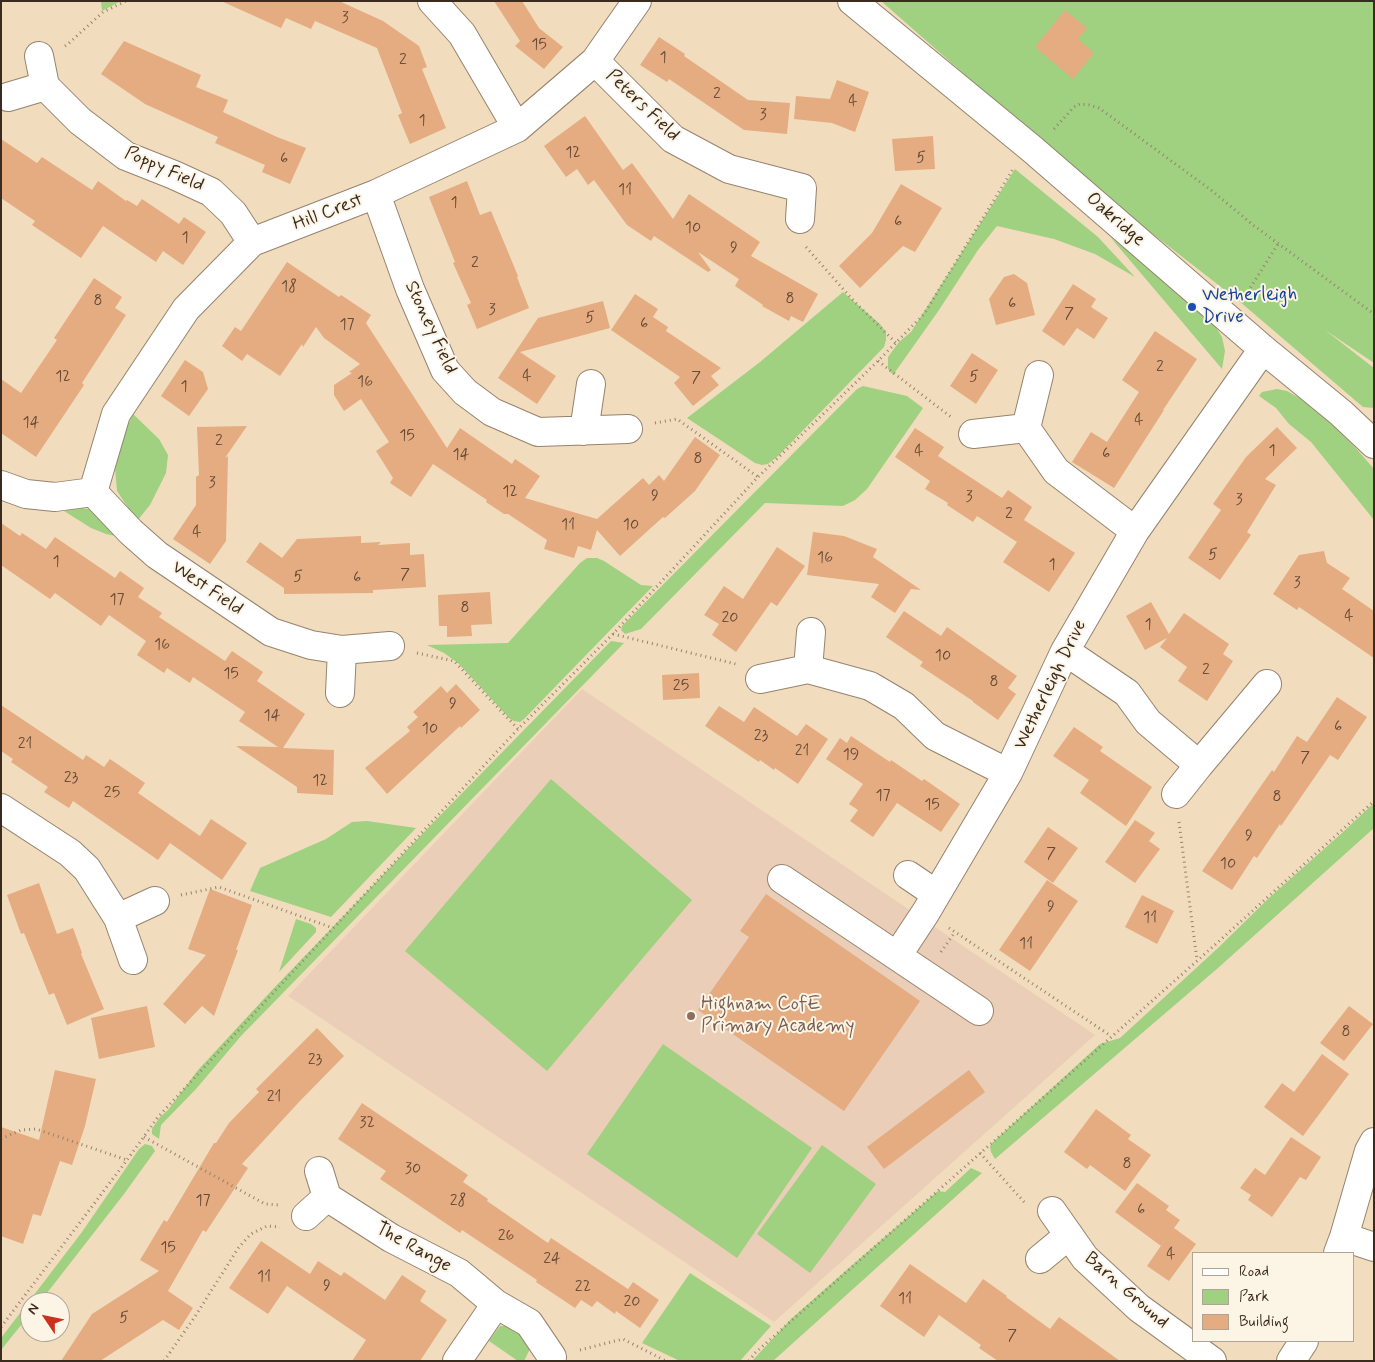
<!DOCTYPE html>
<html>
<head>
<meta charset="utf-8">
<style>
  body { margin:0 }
  #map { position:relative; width:1375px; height:1362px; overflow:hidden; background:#f2dcbe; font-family:Mynerve,sans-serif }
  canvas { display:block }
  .frame { position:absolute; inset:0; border:2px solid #3b2a1e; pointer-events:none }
  .legend { position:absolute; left:1192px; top:1252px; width:162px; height:90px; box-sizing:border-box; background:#fcf5e5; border:1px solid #afa495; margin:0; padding:6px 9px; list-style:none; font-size:15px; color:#3b2a1e }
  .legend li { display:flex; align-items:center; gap:10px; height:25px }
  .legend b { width:25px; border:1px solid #afa495 }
  .north { position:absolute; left:20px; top:1292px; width:50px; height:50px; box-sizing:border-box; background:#fcf5e5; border:1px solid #afa495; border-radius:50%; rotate:304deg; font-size:14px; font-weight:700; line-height:20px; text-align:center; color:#3b2a1e }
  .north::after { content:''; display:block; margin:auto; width:18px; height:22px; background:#c8321e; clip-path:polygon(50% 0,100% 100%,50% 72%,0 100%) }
</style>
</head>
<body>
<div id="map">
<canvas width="1375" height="1362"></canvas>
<div class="frame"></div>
<ul class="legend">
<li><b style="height:6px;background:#fff"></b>Road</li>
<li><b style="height:14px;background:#9fd180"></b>Park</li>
<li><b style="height:14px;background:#e4ac80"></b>Building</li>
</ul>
<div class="north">N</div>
</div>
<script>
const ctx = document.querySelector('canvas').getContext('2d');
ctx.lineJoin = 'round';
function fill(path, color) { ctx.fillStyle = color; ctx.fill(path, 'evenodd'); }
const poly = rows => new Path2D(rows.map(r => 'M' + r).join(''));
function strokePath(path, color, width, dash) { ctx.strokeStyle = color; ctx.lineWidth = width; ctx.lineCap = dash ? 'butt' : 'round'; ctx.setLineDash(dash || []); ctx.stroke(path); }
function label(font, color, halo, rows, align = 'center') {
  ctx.font = font + ' Mynerve,sans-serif'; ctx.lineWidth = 4; ctx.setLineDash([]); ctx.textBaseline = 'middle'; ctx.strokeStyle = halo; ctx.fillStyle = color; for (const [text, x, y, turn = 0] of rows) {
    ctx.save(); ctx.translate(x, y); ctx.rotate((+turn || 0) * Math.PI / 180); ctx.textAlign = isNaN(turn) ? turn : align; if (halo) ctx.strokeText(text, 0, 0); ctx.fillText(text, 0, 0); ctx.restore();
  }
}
const built = poly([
  [582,689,1095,1035,774,1322,288,996]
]);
const green = poly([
  [101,1,121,1,102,11],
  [881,1,1374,1,1374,363,1325,330,1374,368,1374,408,1363,407,1239,301,1140,224,1070,167],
  [1015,169,1098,237,1135,277,1095,254,1054,239,997,226,978,250,939,310,893,375,888,369,888,357,899,342,911,332],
  [1111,238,1159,275,1212,321,1222,337,1225,351,1222,369],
  [843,292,880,324,886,332,886,340,884,347,778,456,768,464,762,465,755,463,687,418,760,362],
  [863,386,907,396,923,408,867,489,855,500,843,506,765,503,641,629,625,634,621,630,622,626,857,389],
  [1277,389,1287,391,1301,399,1328,421,1353,445,1374,469,1374,520,1311,442,1289,424,1276,408,1259,396,1262,392],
  [133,414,159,439,168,455,166,473,150,505,137,521,117,491,115,468,123,436],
  [77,507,93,510,120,537,106,534,91,528,64,511],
  [587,558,597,558,604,561,641,585,653,586,524,719,520,722,514,721,510,719,458,663,444,653,427,645,508,643,580,563],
  [611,641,624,643,241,1036,196,1089,161,1125,159,1139,152,1134,152,1129,160,1117,168,1110,198,1070,273,989,429,827],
  [551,779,692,900,547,1071,405,951],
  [1374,803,1374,828,1218,968,995,1159,991,1152,990,1147,991,1144,1100,1044,1120,1038,1219,947,1269,898,1342,833],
  [367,821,416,828,331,917,250,891,260,868,326,839,352,822],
  [296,919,311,924,316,928,316,932,279,972],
  [663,1044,812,1148,737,1258,587,1154],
  [145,1144,152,1146,155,1151,124,1194,40,1302,30,1302,30,1314,1,1350,1,1338,82,1232,139,1149],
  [822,1145,876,1184,810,1273,757,1234],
  [971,1168,982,1173,773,1361,752,1361,791,1319,858,1260,938,1191,945,1192],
  [690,1273,771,1326,740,1361,680,1361,642,1343],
  [500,1326,510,1326,518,1328,530,1344,529,1351,524,1361,518,1361,489,1341]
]);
const building = poly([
  [221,1,339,1,383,21,419,46,427,67,422,69,446,128,410,144,398,115,402,113,377,48,315,21,311,29,286,18,281,28],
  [494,1,522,1,539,28,563,47,544,69,515,46,520,41],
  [1065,10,1087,28,1078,39,1094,53,1073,79,1035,47],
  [659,37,685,54,684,56,748,100,790,103,787,134,744,130,669,79,667,82,640,65],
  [124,41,201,75,196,87,228,100,223,112,277,137,306,148,290,184,262,172,265,165,215,143,218,137,145,104,101,74],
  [837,80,869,92,855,132,832,123,794,119,796,96,830,99],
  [585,116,623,170,632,163,673,219,689,194,760,242,751,256,818,294,803,322,791,316,789,321,762,306,763,305,735,286,739,279,698,252,711,270,708,272,654,236,651,241,627,225,594,180,588,185,577,169,566,177,544,146],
  [933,136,935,169,895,171,892,139],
  [1,139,37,163,42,157,92,190,98,181,126,201,127,200,137,206,142,199,179,224,184,217,206,232,183,265,163,251,156,262,103,226,81,258,32,225,35,221,1,198],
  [467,181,480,215,491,211,518,276,517,277,529,308,477,329,467,305,471,303,453,263,455,262,429,197],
  [901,184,942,208,915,252,903,246,860,288,839,266,872,233],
  [287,262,339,297,341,295,371,315,366,323,447,448,460,428,512,464,515,459,540,476,525,498,597,519,643,478,649,485,659,475,664,481,695,437,720,455,695,491,665,518,663,517,620,556,597,530,591,550,578,546,574,558,544,549,547,540,508,514,504,514,486,502,487,500,433,464,411,497,390,483,393,478,376,451,389,442,361,399,344,411,334,395,334,385,352,373,349,372,360,364,324,338,316,327,303,347,302,344,280,376,247,354,242,361,222,346,235,327,241,331],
  [1014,274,1027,283,1035,315,996,325,989,299,1004,277],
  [94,278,122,297,115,308,126,315,82,383,84,385,36,457,1,433,1,379,21,393,57,340,54,338],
  [1073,284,1096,299,1091,307,1108,318,1094,339,1077,328,1064,346,1042,331],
  [635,294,658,309,653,317,668,327,666,331,721,368,711,376,719,385,693,406,674,383,680,377,611,330],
  [603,301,610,328,520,352,556,376,537,404,498,378,538,318],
  [1155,331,1197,359,1163,410,1164,410,1114,488,1072,462,1091,432,1107,442,1139,392,1122,380],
  [972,353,998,370,976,404,950,386],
  [185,360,203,372,208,389,189,416,161,396],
  [247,426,225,458,228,456,226,541,210,564,173,539,196,505,196,477,199,475,197,427],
  [1277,427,1297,448,1265,479,1276,485,1247,532,1251,535,1220,580,1188,558,1221,510,1213,504,1246,457],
  [915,428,944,447,938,456,1002,498,1008,490,1032,507,1024,520,1075,553,1049,592,1003,562,1017,542,977,516,973,522,947,505,948,503,925,489,930,481,895,457],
  [1,523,20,536,22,533,46,549,55,537,115,578,120,571,144,588,138,597,162,613,159,617,225,661,232,651,263,672,257,681,305,714,283,748,334,750,333,795,297,793,297,787,236,746,278,747,239,721,245,712,193,677,190,683,167,668,164,673,137,655,146,641,109,615,101,626,55,593,50,599,1,565],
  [813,532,844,536,877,549,873,557,921,590,911,589,895,613,871,597,879,584,807,575],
  [361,536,361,543,381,542,378,545,410,543,410,555,424,554,426,587,373,590,373,593,284,594,284,588,246,562,260,542,282,558,297,539],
  [777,547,805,566,777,606,771,602,736,652,712,635,719,624,704,615,724,586,743,599],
  [1324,551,1327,563,1350,578,1342,589,1374,611,1374,658,1299,607,1297,610,1273,594,1299,555],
  [490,592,492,624,471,625,472,636,447,637,447,626,439,626,438,595],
  [1151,602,1169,634,1184,613,1229,644,1223,654,1233,661,1207,701,1178,681,1187,667,1160,647,1167,638,1145,650,1126,616],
  [904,611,941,636,947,627,1017,676,1008,688,1016,694,998,720,973,702,973,701,920,666,923,662,886,637],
  [699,673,700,698,663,700,662,675],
  [456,684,480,710,461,728,460,726,387,794,365,768,410,731,407,727,418,717,413,712,441,686,447,693],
  [1337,697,1367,717,1338,760,1330,755,1281,826,1280,824,1257,858,1254,856,1232,890,1202,871,1272,770,1274,772,1297,736,1307,742],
  [1,705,83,760,86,755,104,767,110,759,145,783,138,793,200,836,211,819,247,843,222,880,170,843,158,860,73,801,69,808,44,792,48,787,11,762,13,759,1,751],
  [719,706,744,722,754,707,797,736,806,724,828,739,798,784,775,768,774,770,760,760,759,762,705,726],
  [1074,727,1103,747,1100,751,1152,787,1126,826,1080,793,1089,780,1053,756],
  [851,736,890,762,891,760,922,781,924,779,960,804,941,832,897,803,873,837,850,821,858,810,849,804,863,784,826,759,840,738,847,743],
  [1135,820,1155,833,1149,841,1160,849,1135,883,1105,862],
  [1048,827,1078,848,1053,883,1024,862],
  [1047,880,1078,901,1030,971,999,950],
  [39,883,57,934,73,928,82,953,81,954,104,1009,67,1025,54,993,49,995,24,933,21,934,7,895],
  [210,889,252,905,236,950,238,950,214,1016,202,1006,185,1024,163,1004,206,955,188,949],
  [766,894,920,1001,844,1111,698,1010,749,937,740,931],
  [1142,895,1174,911,1157,944,1125,927],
  [147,1006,155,1047,99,1059,91,1018],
  [1349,1006,1373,1024,1344,1061,1320,1043],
  [317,1028,344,1056,299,1102,242,1164,248,1168,206,1232,203,1230,168,1291,193,1308,179,1330,163,1320,100,1361,61,1361,92,1314,159,1271,140,1260,164,1220,167,1222,214,1143,216,1143,229,1123,259,1092,256,1089],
  [1322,1054,1349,1074,1303,1136,1264,1107,1282,1083,1294,1092],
  [55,1070,96,1079,85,1126,72,1165,60,1161,41,1216,33,1214,23,1244,1,1236,1,1127,39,1140],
  [969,1070,985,1092,884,1169,867,1147],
  [362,1103,468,1175,463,1182,488,1199,487,1201,548,1243,551,1238,628,1289,633,1282,659,1300,640,1328,616,1311,615,1314,597,1301,592,1307,581,1300,575,1308,536,1282,537,1280,462,1230,460,1233,380,1179,386,1171,338,1139],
  [1096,1109,1131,1135,1128,1139,1151,1155,1125,1191,1090,1165,1087,1169,1064,1152],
  [1291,1137,1321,1157,1306,1180,1300,1177,1272,1217,1248,1200,1251,1195,1240,1188,1255,1168,1265,1175],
  [1137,1183,1169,1206,1166,1210,1180,1220,1174,1228,1196,1244,1169,1281,1147,1266,1169,1234,1161,1246,1115,1212],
  [261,1241,310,1274,318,1261,341,1276,344,1272,385,1300,402,1275,426,1291,420,1301,447,1320,420,1361,352,1361,366,1340,287,1286,268,1314,229,1288],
  [910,1264,966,1303,983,1279,1007,1296,1006,1297,1050,1329,1059,1317,1120,1361,998,1361,979,1348,981,1345,939,1315,924,1337,880,1306]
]);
const path = poly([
  [65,46,68,44,103,12,126,1],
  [1054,129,1074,107,1080,104,1089,105,1099,108,1211,190,1253,225,1374,314],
  [806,247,852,299,896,343],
  [1245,296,1278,244],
  [878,361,951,417],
  [655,423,677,419,758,477],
  [613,634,736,664],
  [417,653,454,661,518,729],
  [1179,822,1197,960],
  [181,895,219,887,333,928],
  [949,928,1111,1036],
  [941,952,955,932],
  [144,1137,265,1204,279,1205],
  [1,1139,21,1130,36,1129,127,1160],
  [980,1153,1025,1203],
  [1,1327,127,1160,158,1117,518,729,613,634,758,477,878,361,924,314,1013,169],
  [580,1350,623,1339,666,1361],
  [164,1361,194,1318,239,1247,251,1234,267,1226,280,1227],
  [749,1361,755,1353,1197,961,1374,801]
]);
const minor = poly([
  [432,1,462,34,517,128],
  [852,1,1032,149,1263,349,1341,413,1374,444],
  [39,56,45,86,80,121,126,156,174,175,211,192,233,213,252,242],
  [595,61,673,139,729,169,802,188,800,219],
  [8,97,45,86],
  [376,194,410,289,445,370,465,392,492,412,538,432,628,429],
  [1039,375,1026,428,1056,471,1135,531],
  [584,431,591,384],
  [973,434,1026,428],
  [1,485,26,494,55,497,93,492],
  [93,492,116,414,186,309,252,242,376,194,517,128,595,61,637,1],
  [93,492,131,532,157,555,271,632,311,645,342,650,390,646],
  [1065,651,1127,693,1148,722,1199,765,1267,684],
  [808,669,811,632],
  [760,679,808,669,870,686,904,706,935,736,1008,773],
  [340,693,342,650],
  [1176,794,1199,765],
  [1,808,70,853,87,869,118,918,133,960],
  [908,875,936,894],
  [782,879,979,1011],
  [118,918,155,901],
  [897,956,926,912,1008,773,1065,651,1135,531,1263,349],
  [319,1171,327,1197,391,1238,459,1273,496,1304,457,1361],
  [1052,1211,1085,1258,1139,1308,1212,1361],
  [306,1216,327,1197],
  [1344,1237,1374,1247],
  [1338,1253,1344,1237,1369,1151,1374,1142],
  [1040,1259,1069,1235],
  [496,1304,529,1323,552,1357],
  [1291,1361,1304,1341]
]);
const markers = [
  [1192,307,5,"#1a4fb4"],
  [691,1016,5,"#8d6e63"]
];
const numberNames = [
  ["3",345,19],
  ["15",539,46],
  ["1",663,59],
  ["2",403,61],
  ["2",717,95],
  ["4",853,102],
  ["3",763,116],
  ["1",422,122],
  ["12",573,154],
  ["5",921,159],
  ["6",284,160],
  ["11",625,191],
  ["1",454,204],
  ["6",898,223],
  ["10",693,229],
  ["1",185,239],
  ["9",734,249],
  ["2",475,264],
  ["18",289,288],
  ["8",790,300],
  ["8",98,302],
  ["6",1012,305],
  ["3",492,311],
  ["7",1069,315],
  ["5",590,319],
  ["6",644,325],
  ["17",347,326],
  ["2",1160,368],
  ["4",527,377],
  ["12",63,378],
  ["5",974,378],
  ["7",696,379],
  ["16",365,383],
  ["1",184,388],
  ["4",1139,421],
  ["14",31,424],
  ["15",407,437],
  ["2",219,442],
  ["4",919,452],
  ["1",1272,452],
  ["6",1106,455],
  ["14",461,456],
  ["8",698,460],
  ["3",212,484],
  ["12",510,493],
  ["9",655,497],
  ["3",969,498],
  ["3",1239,501],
  ["2",1009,515],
  ["11",568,526],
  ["10",631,526],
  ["4",197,533],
  ["5",1213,556],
  ["16",825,559],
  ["1",56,563],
  ["1",1052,566],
  ["7",405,576],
  ["5",298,578],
  ["6",357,579],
  ["3",1297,584],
  ["17",117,601],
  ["8",465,609],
  ["4",1349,617],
  ["20",730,619],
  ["1",1148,626],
  ["16",162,646],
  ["10",943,657],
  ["2",1206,671],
  ["15",231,675],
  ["8",994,683],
  ["25",681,687],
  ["9",453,705],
  ["14",272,717],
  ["6",1338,728],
  ["10",430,730],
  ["23",761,737],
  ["21",25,745],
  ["21",802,752],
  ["19",851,756],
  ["7",1305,759],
  ["23",71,779],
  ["12",320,782],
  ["25",112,794],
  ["17",883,797],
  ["8",1277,798],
  ["15",932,806],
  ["9",1249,837],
  ["7",1051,855],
  ["10",1228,865],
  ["9",1051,908],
  ["11",1150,919],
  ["11",1026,945],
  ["8",1346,1033],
  ["23",315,1061],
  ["21",274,1098],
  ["32",367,1124],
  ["8",1127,1165],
  ["30",413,1170],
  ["17",203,1202],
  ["28",458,1202],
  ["6",1141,1211],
  ["26",506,1237],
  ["15",168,1249],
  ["4",1171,1255],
  ["24",552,1260],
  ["11",264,1278],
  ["9",327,1287],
  ["22",583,1288],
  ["11",905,1300],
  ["20",632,1303],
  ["5",124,1319],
  ["7",1012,1337]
];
const streetNames = [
  ["Peters Field",642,106,44],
  ["Poppy Field",164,170,24],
  ["Hill Crest",328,213,-21],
  ["Oakridge",1115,220,41],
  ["Stoney Field",430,328,65],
  ["West Field",207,589,34],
  ["Wetherleigh Drive",1051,685,-64],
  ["The Range",413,1248,29],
  ["Barn Ground",1126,1291,41]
];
const transitNames = [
  ["Wetherleigh",1202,296],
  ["Drive",1202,318]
];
const educationNames = [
  ["Highnam CofE",701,1005],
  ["Primary Academy",701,1027]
];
fill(built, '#ebceb7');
fill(green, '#9fd180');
fill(building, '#e4ac80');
strokePath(minor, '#96836e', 30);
strokePath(path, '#96836e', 3, [1, 4]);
strokePath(minor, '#fff', 28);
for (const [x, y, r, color] of markers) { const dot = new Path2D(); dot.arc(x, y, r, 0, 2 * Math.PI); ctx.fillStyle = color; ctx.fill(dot); strokePath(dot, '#fcf5e5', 2); }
label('16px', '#654a36', null, numberNames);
label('19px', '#3b2a1e', '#fcf5e5', streetNames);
label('19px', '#164399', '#fcf5e5', transitNames, 'left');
label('19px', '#785e54', '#fcf5e5', educationNames, 'left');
</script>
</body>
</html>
